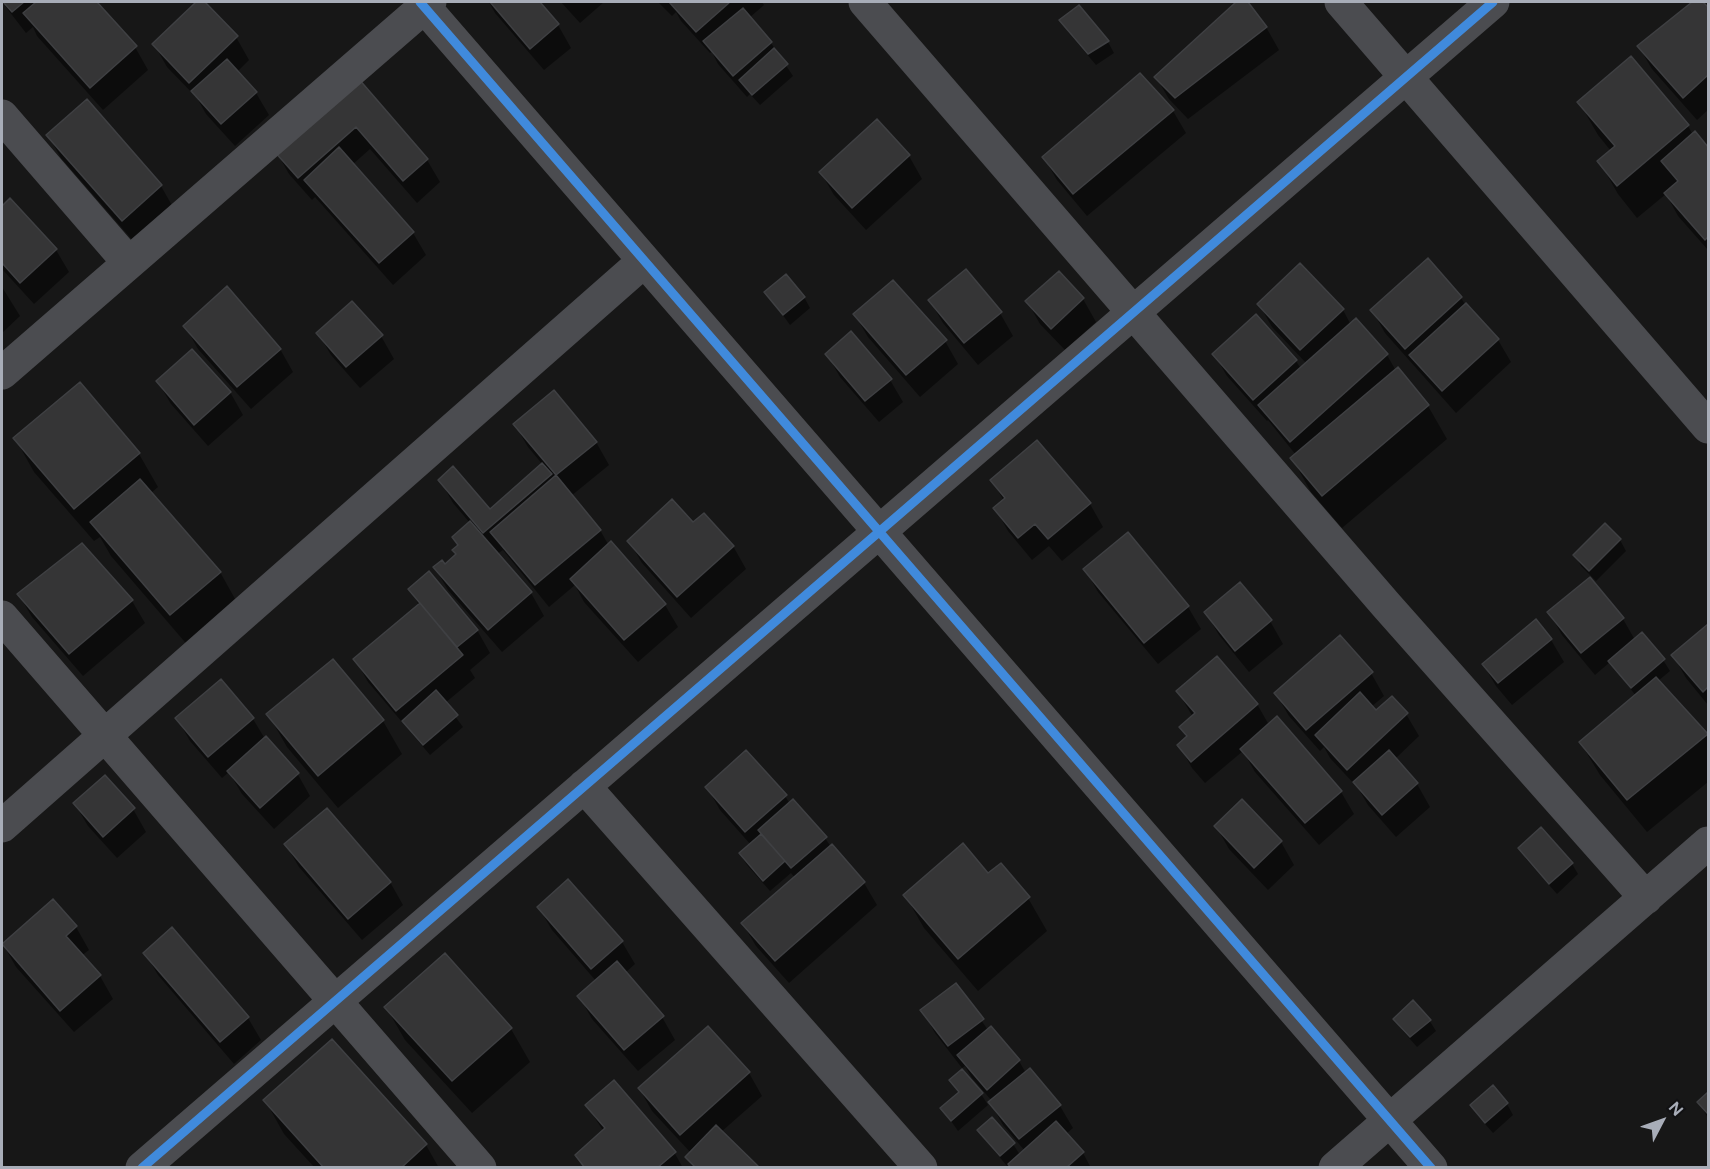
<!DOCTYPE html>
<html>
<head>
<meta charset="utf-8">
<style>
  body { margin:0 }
  #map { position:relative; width:1710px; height:1169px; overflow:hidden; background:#171717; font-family:Figtree,sans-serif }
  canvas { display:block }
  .frame { position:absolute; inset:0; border:3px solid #a8adb8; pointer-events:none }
  .north { position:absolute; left:1632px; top:1091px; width:60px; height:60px; -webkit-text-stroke:4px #111113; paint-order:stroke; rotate:49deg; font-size:16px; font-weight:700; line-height:24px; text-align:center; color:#a8adb8 }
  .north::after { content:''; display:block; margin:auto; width:21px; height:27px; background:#a8adb8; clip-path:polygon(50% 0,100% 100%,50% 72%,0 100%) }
</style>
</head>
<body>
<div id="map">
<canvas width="1710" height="1169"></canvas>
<div class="frame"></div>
<div class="north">N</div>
</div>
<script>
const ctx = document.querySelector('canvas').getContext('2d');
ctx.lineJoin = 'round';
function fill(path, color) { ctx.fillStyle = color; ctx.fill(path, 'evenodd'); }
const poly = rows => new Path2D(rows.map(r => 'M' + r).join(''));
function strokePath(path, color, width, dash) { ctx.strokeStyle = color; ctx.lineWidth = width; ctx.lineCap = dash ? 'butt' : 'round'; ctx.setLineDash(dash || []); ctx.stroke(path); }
const shadow = poly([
  [2,2,95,2,135,47,148,70,103,110,37,36,33,27,26,33],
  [199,2,203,2,236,37,249,60,237,72,256,93,269,115,235,146,206,114,197,98,167,67,154,44],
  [489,2,538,2,558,25,571,48,544,70,495,13],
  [561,2,604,2,580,23],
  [658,2,762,2,764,5,749,18,771,43,793,76,760,105,750,94,747,97,718,64,712,52,710,53,681,21,676,12,672,16],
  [1238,2,1246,2,1266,27,1279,50,1188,119,1169,99,1156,77],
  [1695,2,1701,2,1708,10,1708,110,1697,120,1652,69,1639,47],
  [1079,7,1108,42,1114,53,1096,65,1068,32,1061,21],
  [358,80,427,160,440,182,417,203,370,149,352,165,413,233,426,255,393,285,315,197,312,200,289,174,276,151],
  [1579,102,1688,126,1693,135,1695,133,1708,149,1708,250,1678,216,1666,194,1637,218,1618,194,1599,161,1611,151,1598,135],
  [1173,111,1186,133,1087,216,1057,180,1044,158],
  [48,135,161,186,174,209,135,243,61,158],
  [909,156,922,179,866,230,834,195,821,173],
  [10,200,56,250,69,272,34,304,2,269,2,208],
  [2,287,20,316,2,333],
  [766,292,804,297,810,308,790,325],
  [1461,298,1466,306,1498,340,1511,362,1456,413,1385,333,1372,310],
  [1083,299,1096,322,1065,350,1040,324,1027,301],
  [930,301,1000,313,1013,336,978,365,943,323],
  [1259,304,1343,310,1351,325,1356,320,1387,355,1396,371,1428,406,1447,439,1342,528,1311,492,1292,458,1296,455,1268,420,1267,421,1227,376,1214,354,1256,316,1296,361,1301,369,1307,364,1272,327],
  [855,315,945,341,958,364,920,397,868,337],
  [185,326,280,349,293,372,251,409,198,349],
  [318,333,381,336,394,359,360,388,331,355],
  [827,354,890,380,903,402,879,422,840,377],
  [158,382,230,392,243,415,208,446,171,404],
  [80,384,139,454,158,487,151,493,220,572,239,606,190,648,111,556,100,537,94,541,34,472,15,438],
  [515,425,596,442,609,465,571,496,600,530,609,546,665,605,678,627,638,662,584,602,575,585,549,607,503,550,497,554,531,593,544,616,502,652,448,590,435,568,445,566,457,555,459,546,453,537,470,523,453,503,440,480,490,511,543,465,528,447],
  [992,480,1090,504,1103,527,1062,561,1049,546,1032,560,1008,531,995,508,1004,501],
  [1620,540,1626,551,1596,581,1581,566,1575,555],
  [629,541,733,546,746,569,691,618,642,563],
  [1085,569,1188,607,1201,629,1158,664,1098,592],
  [410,589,477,630,490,653,470,670,475,678,445,703,463,727,430,755,368,682,355,659,419,605],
  [19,595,132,601,145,623,83,676,32,617],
  [1549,612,1623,619,1635,640,1663,660,1670,671,1658,681,1708,738,1708,782,1647,832,1600,775,1580,742,1636,696,1610,662,1595,675,1562,635],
  [1206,613,1270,621,1283,644,1249,672,1219,635],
  [1708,626,1708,705,1686,678,1673,655],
  [1551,640,1564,662,1512,705,1496,686,1483,664],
  [1371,673,1384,696,1371,707,1376,712,1406,714,1419,736,1395,759,1417,784,1430,807,1396,837,1368,805,1358,788,1330,758,1324,747,1320,751,1289,716,1276,694],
  [1178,692,1257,704,1269,725,1341,792,1354,814,1319,845,1255,772,1243,751,1205,783,1192,768,1179,745,1187,738,1181,727,1193,717],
  [268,714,383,721,402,754,338,808,287,747],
  [177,718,253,719,265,739,297,773,310,796,274,829,242,794,229,772,222,778,190,741],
  [707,787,785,796,790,804,825,838,831,847,864,883,877,905,789,983,756,946,743,924,795,878,791,873,770,891,747,865,740,854,751,845,720,810],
  [75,804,133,809,146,832,117,858,88,826],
  [1216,826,1281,842,1294,865,1268,890,1229,849],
  [286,845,390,882,403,905,362,940,299,867],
  [1520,848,1572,864,1578,874,1557,894,1526,859],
  [988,875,1028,898,1047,931,978,991,924,928,905,895],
  [539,908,622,942,635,964,625,973,662,1017,675,1040,638,1071,592,1019,579,996,596,981,552,930],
  [76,927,89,950,81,956,100,976,113,999,74,1032,16,967,3,944],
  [172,929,248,1018,261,1040,234,1064,158,975,145,953],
  [445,955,511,1029,530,1062,472,1113,405,1040,386,1007],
  [956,985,988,1030,991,1028,1019,1061,1026,1073,1060,1106,1073,1128,1066,1134,1083,1153,1091,1168,1012,1168,1009,1164,1007,1166,986,1141,979,1130,1013,1144,1020,1155,1025,1151,1003,1125,990,1102,992,1101,972,1078,965,1066,962,1068,935,1033,922,1010],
  [1395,1019,1429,1020,1436,1031,1417,1047,1402,1030],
  [331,1041,426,1145,439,1168,315,1168,284,1134,265,1100],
  [749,1073,762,1096,721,1132,758,1168,693,1168,687,1157,691,1153,652,1111,639,1088],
  [951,1081,981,1094,988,1105,958,1131,942,1108,959,1094],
  [1708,1094,1708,1118,1699,1102],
  [1507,1104,1513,1115,1493,1133,1478,1116,1472,1105],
  [587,1106,674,1152,683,1168,584,1168,577,1155,604,1132]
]);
const building = poly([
  [3,2,24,2,12,12,3,2],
  [36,2,97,2,137,46,90,88,23,13,36,2],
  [196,2,205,2,238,36,189,83,152,44,196,2],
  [490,2,540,2,559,24,530,49,490,2],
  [669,2,730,2,696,32,669,2],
  [1236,2,1248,2,1267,27,1175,98,1154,77,1236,2],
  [1692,2,1703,2,1708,7,1708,75,1683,98,1637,46,1692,2],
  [1079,5,1109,41,1088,54,1059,20,1079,5],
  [743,8,772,42,733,76,703,41,743,8],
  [774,48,788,64,752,95,739,80,774,48],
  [1631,56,1689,125,1617,186,1597,161,1615,146,1577,102,1631,56],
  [227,59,257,92,221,124,191,91,227,59],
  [1140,73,1174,110,1073,194,1042,157,1140,73],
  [358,78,428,159,403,181,356,127,298,178,274,151,358,78],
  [87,99,162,185,122,221,46,135,87,99],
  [877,119,910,155,852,208,819,172,877,119],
  [1695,131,1708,147,1708,237,1705,240,1664,193,1678,181,1661,161,1695,131],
  [339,147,414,232,379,263,304,180,339,147],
  [10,198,57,249,20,283,2,263,2,206,10,198],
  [1428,258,1462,297,1405,349,1370,310,1428,258],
  [1300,263,1344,309,1300,350,1257,304,1300,263],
  [966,269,1002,312,964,343,928,300,966,269],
  [1059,271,1084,298,1051,329,1025,301,1059,271],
  [786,274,805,297,783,315,764,292,786,274],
  [893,280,947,340,906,375,853,314,893,280],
  [227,286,281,349,237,387,183,326,227,286],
  [352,301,383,335,346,367,316,333,352,301],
  [1466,303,1499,339,1442,391,1409,355,1466,303],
  [1256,314,1297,360,1253,400,1212,354,1256,314],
  [1356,318,1388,354,1290,442,1258,405,1356,318],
  [851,331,892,379,865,401,825,354,851,331],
  [192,349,231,392,194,425,156,381,192,349],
  [1398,367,1429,405,1322,496,1290,458,1398,367],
  [80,382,140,453,74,509,13,438,80,382],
  [554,390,597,442,556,475,513,424,554,390],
  [1037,440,1091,503,1048,539,1035,524,1018,538,993,508,1005,498,990,480,1037,440],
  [542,463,552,474,483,533,438,480,453,466,490,509,542,463],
  [556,475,601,530,535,585,490,532,556,475],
  [140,479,221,572,170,615,90,522,140,479],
  [672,499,693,522,704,513,734,546,677,597,627,541,672,499],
  [470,521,532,592,488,630,433,567,442,560,445,564,456,554,452,550,458,545,452,537,470,521],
  [1605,523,1621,539,1589,571,1573,555,1605,523],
  [1128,532,1189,606,1144,643,1083,569,1128,532],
  [611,541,666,604,624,640,570,579,611,541],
  [82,543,133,600,69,654,17,594,82,543],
  [429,571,478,630,457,647,408,589,429,571],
  [1590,577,1624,618,1581,653,1547,612,1590,577],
  [1240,582,1272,620,1235,651,1204,612,1240,582],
  [420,603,463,655,396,711,353,659,420,603],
  [1536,619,1552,639,1498,683,1482,664,1536,619],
  [1708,624,1708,687,1703,692,1671,655,1708,624],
  [1642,632,1665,659,1631,688,1608,661,1642,632],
  [1340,635,1373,672,1306,730,1274,693,1340,635],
  [1217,656,1258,704,1191,762,1177,745,1187,736,1179,727,1195,713,1176,691,1217,656],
  [333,659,384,720,318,776,266,714,333,659],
  [1656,677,1708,734,1627,800,1579,742,1656,677],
  [221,679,254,718,208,757,175,718,221,679],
  [436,690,458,715,423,745,402,721,436,690],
  [1360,692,1376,710,1392,696,1408,713,1347,770,1315,735,1360,692],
  [1277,716,1342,791,1305,823,1240,749,1277,716],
  [266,736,299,773,260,808,227,771,266,736],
  [746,750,787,795,745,832,705,787,746,750],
  [1389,750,1418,783,1382,815,1353,782,1389,750],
  [105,775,135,808,103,837,73,803,105,775],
  [793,799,827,837,791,868,758,830,793,799],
  [1242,799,1282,841,1254,868,1214,826,1242,799],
  [327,808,391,882,348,919,284,844,327,808],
  [1541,827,1573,863,1549,884,1518,848,1541,827],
  [761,834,785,861,763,881,739,853,761,834],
  [963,843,988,873,1001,863,1030,897,958,959,903,895,963,843],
  [832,844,865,882,775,961,741,923,832,844],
  [568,879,623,941,591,969,537,907,568,879],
  [53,899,77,926,66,936,101,975,60,1011,2,944,53,899],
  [172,927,249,1017,220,1042,143,953,172,927],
  [445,953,512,1028,452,1081,384,1007,445,953],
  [617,961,664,1016,624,1050,577,996,617,961],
  [956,983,984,1019,948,1046,920,1010,956,983],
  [1413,1000,1431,1020,1410,1037,1393,1019,1413,1000],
  [708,1026,750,1072,680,1135,638,1088,708,1026],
  [991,1026,1020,1060,987,1090,957,1055,991,1026],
  [332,1039,427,1144,401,1168,324,1168,263,1100,332,1039],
  [1030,1068,1061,1105,1019,1139,988,1102,1030,1068],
  [962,1069,983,1093,951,1121,940,1108,959,1092,949,1080,962,1069],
  [614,1080,676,1152,657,1168,585,1168,575,1155,605,1128,585,1105,614,1080],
  [1493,1085,1508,1103,1485,1123,1470,1105,1493,1085],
  [1708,1092,1708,1114,1697,1102,1708,1092],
  [992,1117,1015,1143,1000,1156,977,1130,992,1117],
  [1056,1121,1084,1152,1066,1168,1011,1168,1008,1164,1056,1121],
  [716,1125,760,1168,696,1168,685,1157,716,1125]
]);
const minor = poly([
  [420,2,1431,1168],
  [865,2,1387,606,1646,898],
  [1341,2,1708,427],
  [2,116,129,263],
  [2,373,430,2],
  [2,617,480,1168],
  [584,786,921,1168],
  [2,826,644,261],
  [142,1168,1493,2],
  [1335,1168,1708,843]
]);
const cycleway = poly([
  [420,2,1431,1168],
  [142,1168,1493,2]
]);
fill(shadow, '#0007');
fill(building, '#353536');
strokePath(building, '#3f4043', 1.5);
strokePath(minor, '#4b4c50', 33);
strokePath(cycleway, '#408adc', 9);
</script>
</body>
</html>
